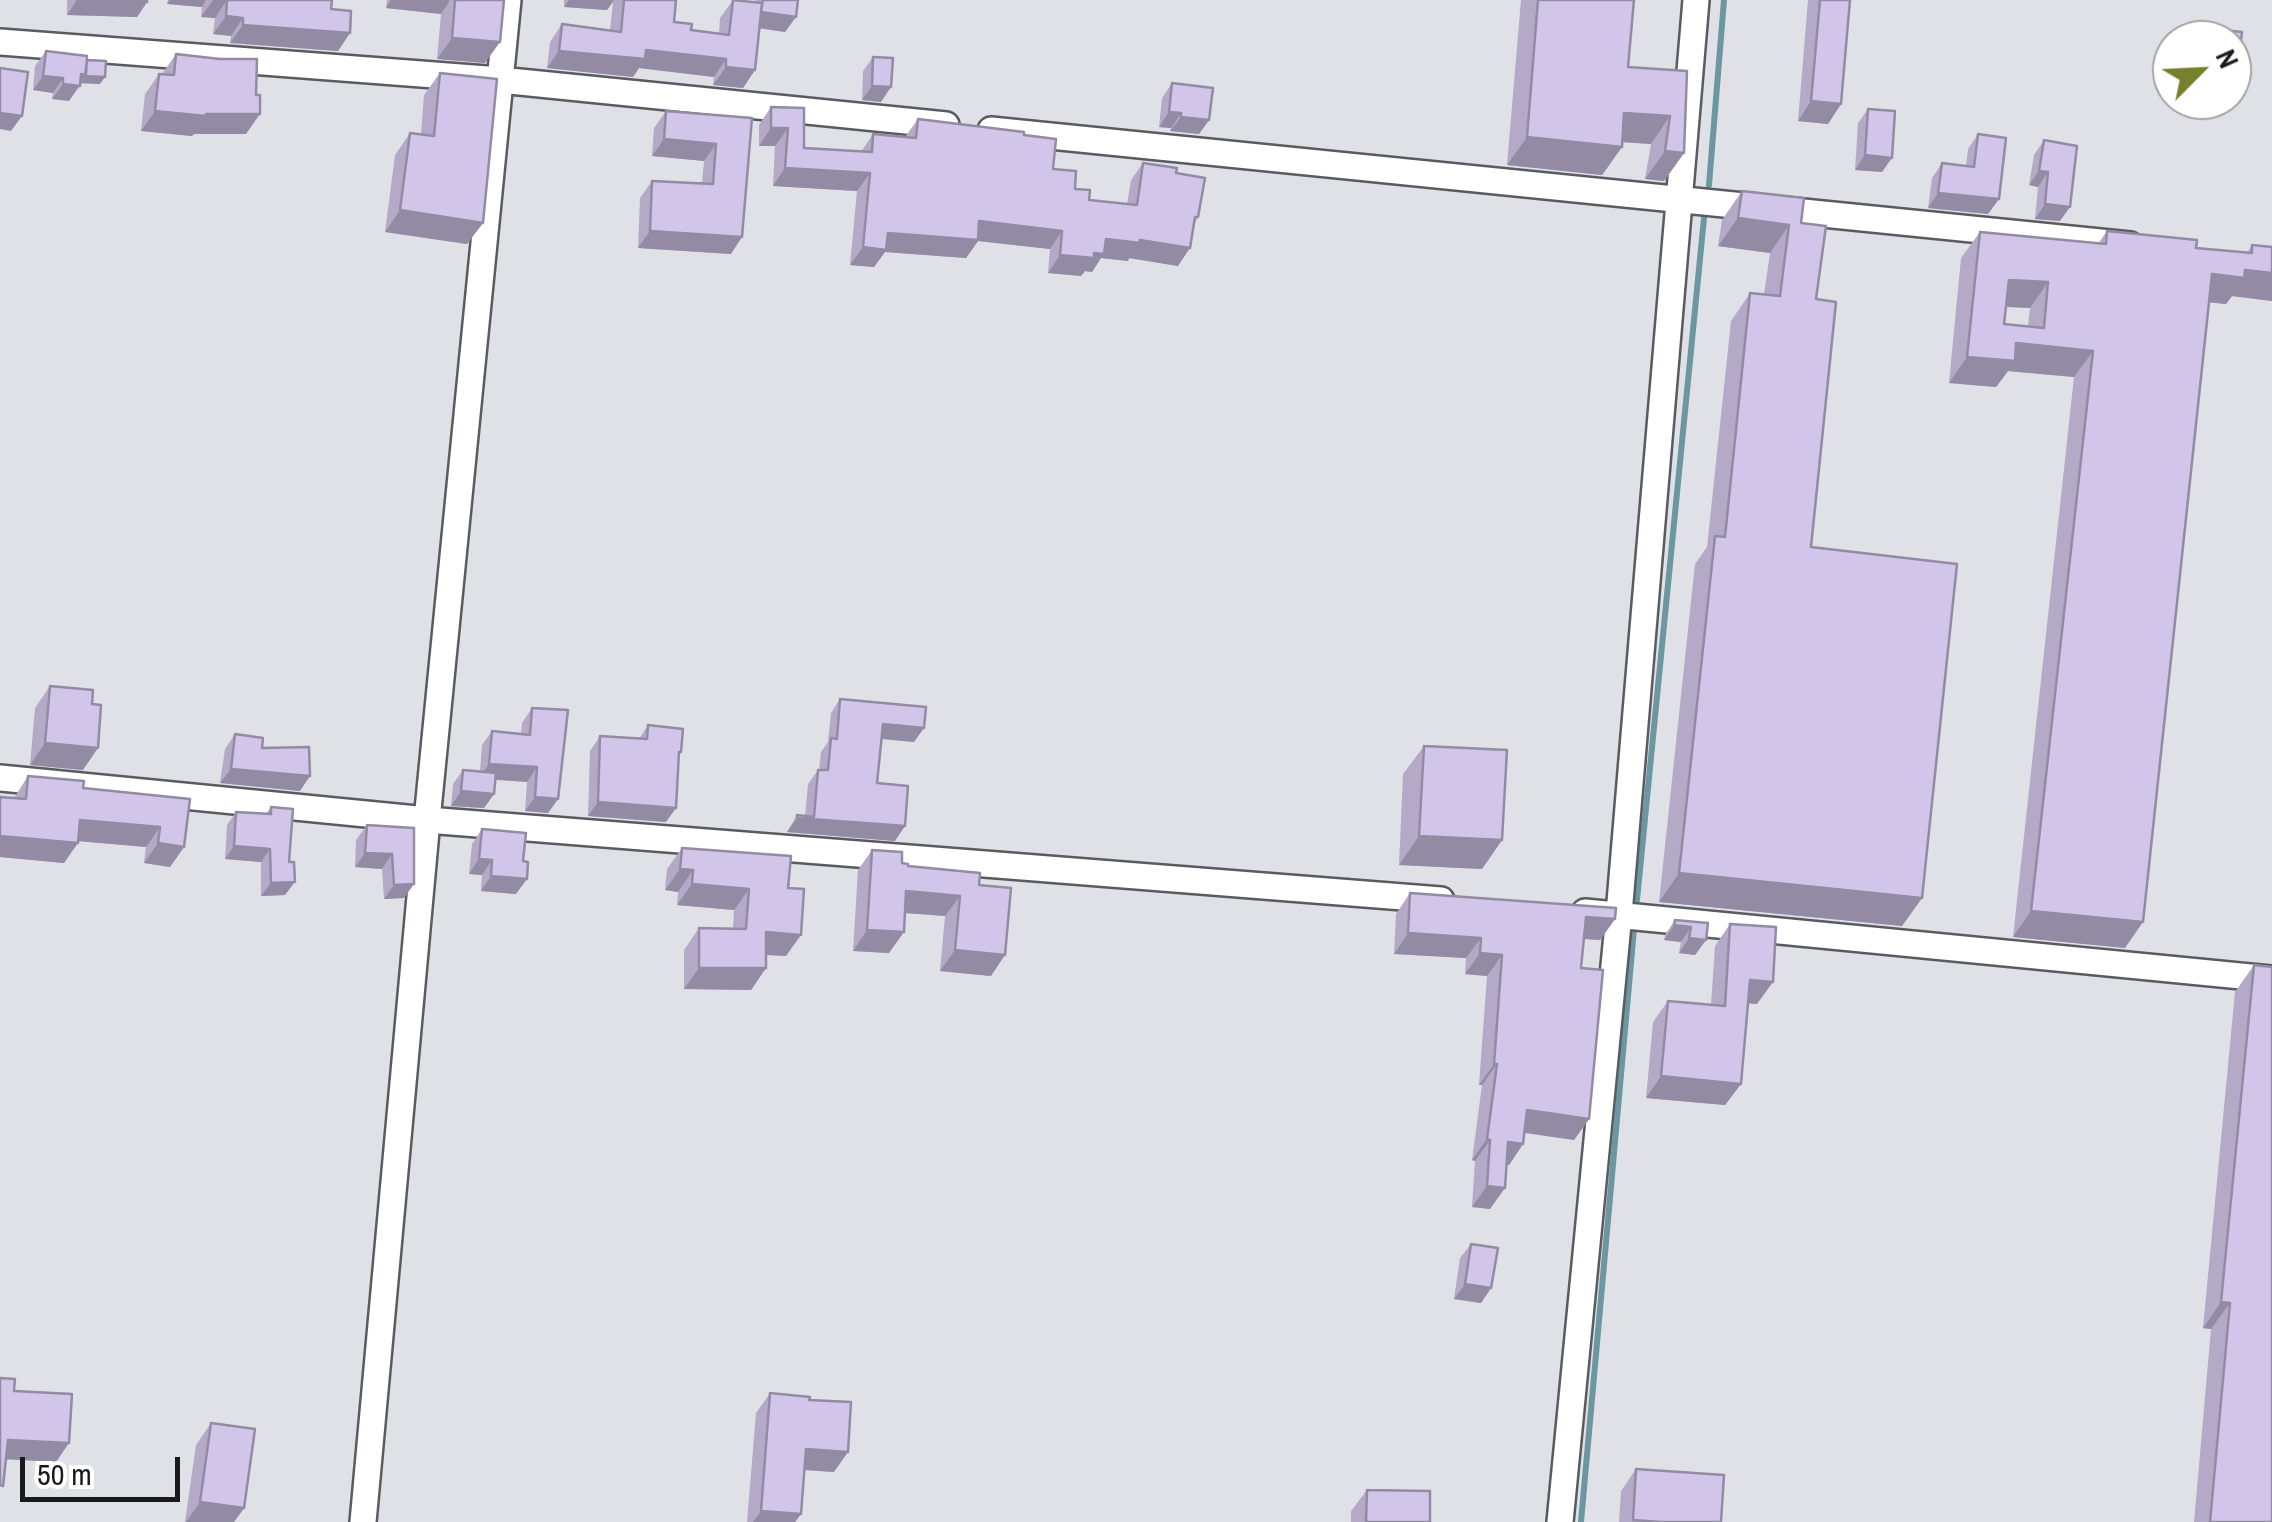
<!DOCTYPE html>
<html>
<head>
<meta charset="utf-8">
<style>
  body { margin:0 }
  #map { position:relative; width:2272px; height:1522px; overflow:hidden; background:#dfe1e7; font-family:"Archivo Narrow",sans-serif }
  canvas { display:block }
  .north { position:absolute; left:2152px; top:20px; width:100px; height:100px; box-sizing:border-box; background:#fff; border:2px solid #a3a3a4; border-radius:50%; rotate:66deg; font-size:28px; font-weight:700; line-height:40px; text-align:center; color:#1a1a1c }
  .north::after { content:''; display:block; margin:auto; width:35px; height:45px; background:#77812d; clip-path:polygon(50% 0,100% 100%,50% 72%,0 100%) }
  .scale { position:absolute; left:20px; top:1457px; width:160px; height:45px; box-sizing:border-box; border:5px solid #1a1a1c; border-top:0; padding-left:12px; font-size:30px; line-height:35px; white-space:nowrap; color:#1a1a1c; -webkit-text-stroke:8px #fff; paint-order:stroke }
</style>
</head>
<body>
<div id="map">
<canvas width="2272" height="1522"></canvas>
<div class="north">N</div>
<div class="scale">50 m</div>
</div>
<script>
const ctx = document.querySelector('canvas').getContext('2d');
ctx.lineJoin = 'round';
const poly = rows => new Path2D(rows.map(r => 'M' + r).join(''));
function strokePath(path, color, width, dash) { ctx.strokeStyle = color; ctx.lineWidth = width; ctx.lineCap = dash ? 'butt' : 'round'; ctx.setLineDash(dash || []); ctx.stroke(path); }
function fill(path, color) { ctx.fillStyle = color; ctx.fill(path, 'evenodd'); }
const stream = poly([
  [1709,185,1724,0],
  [1637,900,1704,218],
  [1581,1522,1634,929]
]);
const minor = poly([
  [0,42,500,80,946,125],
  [991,130,2130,245],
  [0,778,427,820,1441,900],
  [1585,912,2272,979],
  [363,1522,427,820,508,0],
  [1560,1522,1619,914,1696,0]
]);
const wall = poly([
  [67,0,147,0,147,2,137,17,67,15],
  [168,0,332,0,331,9,338,51,230,43,231,36,213,34,215,18,201,17,202,7,167,4],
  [387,0,504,0,485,63,437,59,441,14,386,8],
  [564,0,676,0,674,22,691,30,719,34,720,18,733,0,755,2,755,0,798,0,785,32,760,28,755,70,743,88,713,85,714,77,639,68,633,77,547,68,550,42,562,24,610,30,613,2,607,10,564,7],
  [1521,0,1634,0,1628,67,1687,71,1684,153,1664,181,1645,179,1651,144,1622,142,1622,147,1602,175,1507,165],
  [1808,0,1850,0,1841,104,1828,124,1798,121],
  [46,51,87,60,100,84,80,83,80,86,69,101,52,99,53,93,33,90,35,66],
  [176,54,246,134,194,134,192,136,141,131,145,94,159,74,162,74],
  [873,57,881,102,862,100,863,71],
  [440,73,483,223,467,244,385,232,395,155,410,133,421,134,424,95],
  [1172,83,1209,120,1199,134,1170,131,1171,128,1159,127,1162,98],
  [771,107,804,148,861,152,873,134,905,137,918,119,1024,135,1053,169,1089,200,1127,204,1131,180,1143,163,1176,173,1198,217,1194,224,1178,266,1129,258,1128,261,1101,258,1092,272,1085,271,1081,276,1048,273,1050,249,978,241,966,258,885,252,874,267,850,265,857,191,773,186,775,146,759,146,759,125],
  [1868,109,1882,172,1855,170,1858,123],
  [666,111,752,118,731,254,638,248,640,198,652,181,702,183,704,161,652,156,654,128],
  [1978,134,1999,199,1988,214,1928,208,1932,178,1942,163,1966,166,1968,149],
  [2044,140,2060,221,2035,219,2038,187,2029,185,2034,155],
  [1742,191,1801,223,1816,299,1811,547,1922,898,1902,926,1659,902,1695,564,1707,547,1731,321,1750,293,1764,294,1770,253,1718,246,1722,220],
  [2107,231,2196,248,2247,253,2252,245,2272,247,2272,301,2232,296,2226,304,2209,302,2125,948,2013,937,2074,377,2008,371,1996,387,1949,383,1961,258,1980,232,2098,244],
  [2006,307,2030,308,2028,326,2004,324],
  [50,686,83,770,30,765,35,708],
  [840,699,914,742,881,739,877,783,895,841,787,832,797,815,805,816,808,784,818,770,819,770,821,752,828,742,831,713],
  [532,708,558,799,548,813,525,811,527,782,495,780,494,794,484,808,451,806,453,784,463,770,480,771,482,745,492,731,521,734,522,723],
  [648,725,681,752,679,755,666,822,588,816,590,751,600,736,639,739],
  [235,734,300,791,220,783,225,749],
  [1424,746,1502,840,1482,869,1399,865,1403,774],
  [28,776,83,788,190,799,184,847,170,867,144,863,146,847,78,841,64,863,0,857,0,797,14,798],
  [271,807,289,862,285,895,261,896,261,862,225,859,227,825,236,812,266,814],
  [367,825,414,828,404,898,384,899,382,869,355,867,356,840],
  [482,829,516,894,481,891,482,875,469,874,472,844],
  [682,848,791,856,786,956,766,955,766,968,751,990,684,989,684,950,699,928,733,928,734,910,677,905,678,892,665,890,667,869],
  [872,850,908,866,979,885,991,976,940,971,945,916,905,913,889,953,853,951,858,870],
  [1410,893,1615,919,1600,940,1584,939,1581,968,1589,1119,1574,1140,1525,1133,1523,1144,1509,1165,1506,1165,1490,1209,1472,1207,1475,1161,1472,1160,1482,1085,1479,1085,1487,976,1465,974,1466,958,1394,954,1396,914],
  [1675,920,1708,923,1706,940,1695,955,1679,953,1681,942,1664,940,1665,935],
  [1730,924,1757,1004,1748,1003,1741,1084,1725,1105,1646,1098,1653,1022,1668,1001,1711,1005,1715,946],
  [2254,965,2272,1522,2194,1522,2211,1329,2203,1328,2235,992],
  [1471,1244,1491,1288,1481,1303,1454,1299,1460,1258],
  [770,1393,809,1400,834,1472,804,1470,801,1514,795,1522,747,1522,756,1413],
  [211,1423,244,1508,234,1522,185,1522,196,1445],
  [1636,1469,1721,1522,1619,1522,1621,1491],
  [1367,1490,1430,1522,1351,1522,1351,1511]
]);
const shadedWall = poly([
  [77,0,147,2,137,17,67,15],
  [170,0,206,0,202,7,167,4],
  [213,0,227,0,215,18,201,17],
  [391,0,450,0,441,14,386,8],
  [569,0,614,0,607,10,564,7],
  [761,12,796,17,785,32,751,27],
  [226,16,243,18,231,36,213,34],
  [243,25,350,33,338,51,230,43],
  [452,38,500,42,485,63,437,59],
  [646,50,726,59,714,77,639,68,633,77,547,68,559,51],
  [2232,55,2239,56,2232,66],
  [726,67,755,70,743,88,713,85],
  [81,74,86,75,69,101,52,99,63,84],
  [43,76,63,78,53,93,33,90],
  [85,76,105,77,100,84,80,83],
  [872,86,891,87,881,102,862,100],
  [1811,101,1841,104,1828,124,1798,121],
  [155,111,206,114,260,114,246,134,194,134,192,136,141,131],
  [1169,112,1181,113,1171,128,1159,127],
  [0,113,22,116,11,131,0,129],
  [1624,113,1670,116,1651,144,1605,141],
  [1181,117,1209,120,1199,134,1170,131],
  [771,128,788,128,775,146,759,146],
  [1527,137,1622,147,1602,175,1507,165],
  [664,139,716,144,704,161,652,156],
  [1665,151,1684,153,1664,181,1645,179],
  [1865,155,1892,158,1882,172,1855,170],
  [785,168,870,173,857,191,773,186],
  [2039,171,2048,172,2038,187,2029,185],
  [1938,193,1999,199,1988,214,1928,208],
  [2045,204,2070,207,2060,221,2035,219],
  [400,210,483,223,467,244,385,232],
  [1738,218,1789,225,1770,253,1718,246],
  [979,221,1062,231,1050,249,978,241,966,258,885,252,874,267,850,265,863,247,888,233],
  [650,231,742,237,731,254,638,248],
  [1106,239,1140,240,1190,248,1178,266,1129,258,1128,261,1101,258,1092,272,1085,271,1081,276,1048,273,1060,255],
  [2245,270,2272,273,2272,301,2232,296,2226,304,2194,301,2212,274],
  [2009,280,2048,282,2030,308,1990,306],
  [2016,343,2093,351,2074,377,2008,371,1996,387,1949,383,1967,357],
  [883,724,924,728,914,742,873,738],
  [45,743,98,748,83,770,30,765],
  [489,764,537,767,527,782,479,778],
  [231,769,310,776,300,791,220,783],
  [461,791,494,794,484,808,451,806],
  [535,797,558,799,548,813,525,811],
  [598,802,676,808,666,822,588,816],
  [797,818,905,826,895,841,787,832],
  [80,820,160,827,146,847,66,840],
  [0,836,78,843,64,863,0,857],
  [1419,836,1502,840,1482,869,1399,865],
  [158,843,184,847,170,867,144,863],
  [234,846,270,849,261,862,225,859],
  [365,853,392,854,382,869,355,867],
  [479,859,492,860,482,875,469,874],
  [680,869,693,870,678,892,665,890],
  [1679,873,1922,898,1902,926,1659,902],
  [491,876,527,879,516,894,481,891],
  [295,882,285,895,261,896,271,883],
  [414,884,404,898,384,899,394,885],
  [692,884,749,889,734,910,677,905],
  [906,891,960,896,945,916,892,912],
  [2031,911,2143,922,2125,948,2013,937],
  [1586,917,1615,919,1600,940,1571,938],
  [1674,925,1691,927,1681,942,1664,940],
  [867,930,904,932,889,953,853,951],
  [766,932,801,935,786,956,751,954],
  [1408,933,1481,938,1466,958,1394,954],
  [1689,938,1706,940,1695,955,1679,953],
  [955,950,1005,955,991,976,940,971],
  [1480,953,1502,955,1487,976,1465,974],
  [699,968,766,968,751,990,684,989],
  [1750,980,1773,982,1757,1004,1734,1002],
  [1494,1064,1497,1064,1482,1085,1479,1085],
  [1661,1076,1741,1084,1725,1105,1646,1098],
  [1527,1110,1589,1119,1574,1140,1513,1131],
  [1487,1139,1490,1140,1475,1161,1472,1160],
  [1508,1142,1523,1144,1509,1165,1493,1163],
  [1487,1186,1505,1188,1490,1209,1472,1207],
  [1465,1284,1491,1288,1481,1303,1454,1299],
  [2221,1302,2230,1303,2211,1329,2203,1328],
  [8,1440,69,1443,56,1462,0,1459],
  [806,1449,848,1452,834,1472,792,1469],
  [200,1502,244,1508,234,1522,186,1522],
  [761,1511,801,1514,795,1522,753,1522]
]);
const building = poly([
  [77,0,147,0,147,2,77,0],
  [223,0,332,0,331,9,351,11,350,33,243,25,243,18,226,16,227,0,223,0],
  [455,0,504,0,500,42,452,38,455,0],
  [624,0,676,0,674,22,692,24,691,30,729,35,733,0,762,3,755,70,726,67,726,59,646,50,645,59,559,51,562,24,621,32,624,0],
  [763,0,798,0,796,17,761,12,763,0],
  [1538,0,1634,0,1628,67,1687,71,1684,153,1665,151,1670,116,1624,113,1622,147,1527,137,1538,0],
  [1820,0,1850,0,1841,104,1811,101,1820,0],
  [2213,29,2242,32,2239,56,2232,55,2232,40,2212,40,2213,29],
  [46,51,87,56,86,75,81,74,80,86,63,84,63,78,43,76,46,51],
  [176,54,220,59,257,59,256,95,260,95,260,114,206,114,206,116,155,111,159,74,174,75,176,54],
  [873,57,893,58,891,87,872,86,873,57],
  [87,60,106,61,105,77,85,76,87,60],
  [0,68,28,72,22,116,0,113,0,68],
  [440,73,497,79,483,223,400,210,410,133,434,136,440,73],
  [1172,83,1213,88,1209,120,1181,117,1181,113,1169,112,1172,83],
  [771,107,804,108,804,148,872,152,873,134,916,138,918,119,1024,132,1024,135,1056,139,1053,169,1076,171,1075,189,1090,190,1089,200,1137,205,1143,163,1177,168,1176,173,1205,178,1198,217,1195,217,1190,248,1140,240,1140,243,1106,239,1104,254,1094,253,1094,258,1060,255,1062,231,979,221,978,240,888,233,886,250,863,247,870,173,785,168,788,128,771,128,771,107],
  [1868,109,1895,111,1892,158,1865,155,1868,109],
  [666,111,752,118,742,237,650,231,652,181,713,184,716,144,664,139,666,111],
  [1978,134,2006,138,1999,199,1938,193,1942,163,1974,167,1978,134],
  [2044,140,2077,146,2070,207,2045,204,2048,172,2039,171,2044,140],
  [1742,191,1804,198,1801,223,1826,226,1816,299,1836,302,1811,547,1957,564,1922,898,1679,873,1715,536,1725,537,1750,293,1780,296,1789,225,1738,218,1742,191],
  [2107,231,2197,240,2196,248,2252,253,2252,245,2272,247,2272,273,2245,270,2244,278,2212,274,2143,922,2031,911,2093,351,2016,343,2015,361,1967,357,1980,232,2106,244,2107,231],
  [2009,280,2048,282,2044,328,2004,324,2009,280],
  [50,686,93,690,92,704,101,705,98,748,45,743,50,686],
  [840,699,926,707,924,728,883,724,877,783,908,786,905,826,797,818,797,815,814,817,818,770,828,770,831,738,837,739,840,699],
  [532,708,568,710,558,799,535,797,537,767,489,764,492,731,530,735,532,708],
  [648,725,683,729,681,752,679,752,676,808,598,802,600,736,647,739,648,725],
  [235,734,263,738,262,748,309,747,310,776,231,769,235,734],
  [1424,746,1507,750,1502,840,1419,836,1424,746],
  [463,770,496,773,494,794,461,791,463,770],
  [28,776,84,781,83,788,190,799,184,847,158,843,160,827,80,820,78,843,0,836,0,797,26,799,28,776],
  [271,807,293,809,289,862,294,862,295,882,271,883,270,849,234,846,236,812,271,814,271,807],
  [367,825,414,828,414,884,394,885,392,854,365,853,367,825],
  [482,829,526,833,523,861,528,862,527,879,491,876,492,860,479,859,482,829],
  [682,848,791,856,788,888,804,889,801,935,766,932,766,968,699,968,699,928,746,929,749,889,692,884,693,870,680,869,682,848],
  [872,850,902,852,902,863,908,864,908,866,980,873,979,885,1011,888,1005,955,955,950,960,896,906,891,904,932,867,930,872,850],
  [1410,893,1616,908,1615,919,1586,917,1581,968,1603,970,1589,1119,1527,1110,1523,1144,1508,1142,1505,1188,1487,1186,1490,1140,1487,1139,1497,1064,1494,1064,1502,955,1480,953,1481,938,1408,933,1410,893],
  [1675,920,1708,923,1706,940,1689,938,1691,927,1674,925,1675,920],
  [1730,924,1776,927,1773,982,1750,980,1741,1084,1661,1076,1668,1001,1725,1006,1730,924],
  [2254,965,2272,967,2272,1522,2210,1522,2230,1303,2221,1302,2254,965],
  [1471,1244,1498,1248,1491,1288,1465,1284,1471,1244],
  [0,1378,15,1379,14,1391,72,1394,69,1443,8,1440,3,1486,0,1485,0,1378],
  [770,1393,810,1397,809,1400,851,1402,848,1452,806,1449,801,1514,761,1511,770,1393],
  [211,1423,255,1429,244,1508,200,1502,211,1423],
  [1636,1469,1724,1475,1721,1522,1661,1522,1633,1520,1636,1469],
  [1367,1490,1430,1491,1430,1522,1366,1522,1367,1490]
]);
strokePath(stream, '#6b97a0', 6);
strokePath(minor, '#595b60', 30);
strokePath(minor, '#fff', 25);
fill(wall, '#b4aac8');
fill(shadedWall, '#928ba3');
fill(building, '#d1c6e9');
strokePath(building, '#928ba3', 2.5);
</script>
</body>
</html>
